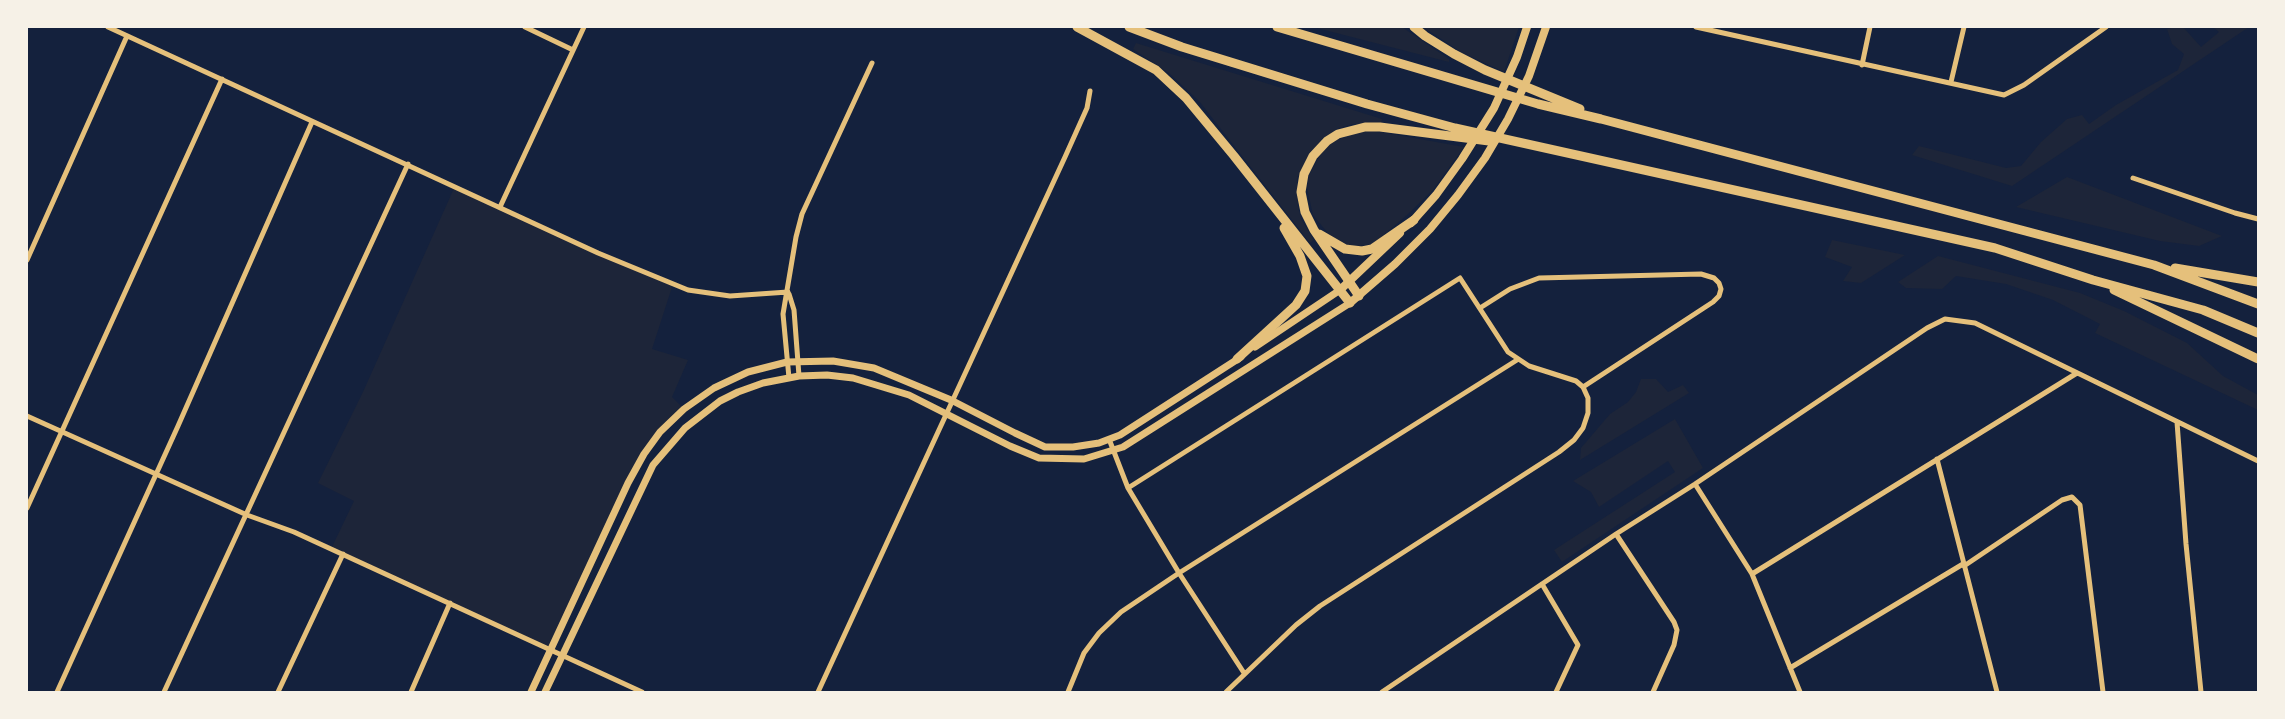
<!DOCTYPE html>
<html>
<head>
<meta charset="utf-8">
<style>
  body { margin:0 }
  #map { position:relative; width:2285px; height:719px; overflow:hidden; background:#14213d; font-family:Barlow,sans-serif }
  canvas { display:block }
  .frame { position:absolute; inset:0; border:28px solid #f6f1e7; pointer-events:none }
</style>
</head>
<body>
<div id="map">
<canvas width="2285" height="719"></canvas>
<div class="frame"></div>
</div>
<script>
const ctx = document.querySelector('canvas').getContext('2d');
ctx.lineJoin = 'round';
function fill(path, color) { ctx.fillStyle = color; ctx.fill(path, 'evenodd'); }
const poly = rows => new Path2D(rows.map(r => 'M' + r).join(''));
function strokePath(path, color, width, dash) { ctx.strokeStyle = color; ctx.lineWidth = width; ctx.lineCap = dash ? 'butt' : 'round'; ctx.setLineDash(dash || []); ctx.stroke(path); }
const green = poly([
  [1313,27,1402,27,1449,59,1449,62],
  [1423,27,1519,27,1504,72,1461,52],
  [2174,27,2183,27,2201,47,2219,32,2213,27,2249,27,2012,186,1912,155,1919,146,2006,168,2021,166,2041,142,2067,119,2082,115,2089,124,2116,105,2178,70,2184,54,2172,44,2167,29],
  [1136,43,1382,119,1381,124,1353,124,1337,129,1322,140,1307,157,1297,179,1298,206,1301,219,1314,240,1310,243,1199,101,1170,74,1133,49],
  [1375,131,1464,147,1433,190,1407,215,1373,244,1352,247,1331,237,1313,215,1307,188,1309,175,1323,150,1335,141,1358,132],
  [2067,177,2222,236,2199,246,2160,241,2016,207],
  [455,186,673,284,652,349,688,360,672,397,684,409,644,455,550,649,331,549,354,501,318,483,363,392],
  [1832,240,1905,255,1861,283,1843,281,1852,267,1825,257],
  [1938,256,2080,293,2124,311,2187,343,2223,376,2258,395,2258,410,2095,333,2100,324,2053,300,2006,284,1956,276,1942,289,1906,288,1898,282],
  [1641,379,1656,379,1668,392,1683,385,1689,393,1580,460,1581,448,1610,414,1628,402,1636,392],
  [1675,419,1703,468,1562,562,1554,550,1675,472,1668,461,1599,507,1591,492,1573,481]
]);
const minor = poly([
  [108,27,598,253,688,290,730,296,788,292],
  [525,27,573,50],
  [1696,27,2004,95,2024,85,2106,27],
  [1862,65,1870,27],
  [1951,82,1964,27],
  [2133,178,2235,213,2258,219],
  [500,207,584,27],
  [27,260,127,36],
  [789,294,794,310,799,376],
  [1480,308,1510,289,1539,278,1701,274,1714,278,1719,283,1721,289,1719,296,1713,302,1583,387],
  [789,378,783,314,796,237,802,214,872,63],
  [27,416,247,515,294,532,642,692],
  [2177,422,2186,544,2201,692],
  [1109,439,1128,488,1179,573,1244,673],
  [1937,459,1997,692],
  [1695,484,1752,574,1800,692],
  [1128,488,1460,278,1508,352,1529,366,1576,381,1583,387,1588,398,1588,413,1583,428,1574,440,1559,452,1320,606,1296,625,1226,692],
  [27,508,222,79],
  [1616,534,1674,622,1677,630,1674,645,1653,692],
  [1964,566,2062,500,2072,497,2080,505,2103,692],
  [1752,574,2077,373],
  [1542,584,1578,645,1556,692],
  [1790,668,1963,564],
  [57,692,178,426,312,122],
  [164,692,408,164],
  [278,692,343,554],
  [411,692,450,603],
  [818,692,1065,157,1087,108,1090,91],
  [1068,692,1084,653,1099,633,1121,612,1179,573,1517,360],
  [1382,692,1616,534,1695,484,1927,328,1945,319,1975,323,2258,461]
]);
const tertiary = poly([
  [1255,347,1340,290],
  [531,692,628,483,644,454,660,432,684,409,714,388,748,372,787,362,833,361,874,368,951,400,1015,433,1045,447,1073,447,1099,443,1120,435,1241,357],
  [545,692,653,465,685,428,720,401,738,392,763,383,799,376,827,375,853,378,909,395,1010,446,1039,458,1084,459,1123,447,1350,303]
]);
const secondary = poly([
  [1411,223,1436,195,1462,159,1494,108,1517,57,1527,27],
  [1340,290,1400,233],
  [1350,303,1395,264,1430,229,1458,195,1485,158,1508,119,1529,76,1546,27]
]);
const motorway = poly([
  [1077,27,1156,70,1186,98,1234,156,1350,303],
  [1129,27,1182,47,1367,104,1455,128,1995,248,2093,280,2203,310,2258,333],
  [1277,27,1538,104,1601,119,2154,265,2258,304],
  [1414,27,1425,36,1454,54,1485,70,1580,109],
  [1319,234,1345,249,1362,251,1372,249,1414,220],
  [2175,268,2258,282],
  [2114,290,2258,359],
  [1359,296,1314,230,1305,212,1301,192,1304,174,1313,156,1327,141,1338,134,1365,127,1380,127,1489,141],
  [1237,359,1296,305,1305,291,1307,276,1300,256,1284,228]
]);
fill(green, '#1d2539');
strokePath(minor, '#e5c07b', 5);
strokePath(tertiary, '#e5c07b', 7);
strokePath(secondary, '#e5c07b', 8);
strokePath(motorway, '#e5c07b', 9);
</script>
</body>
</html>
